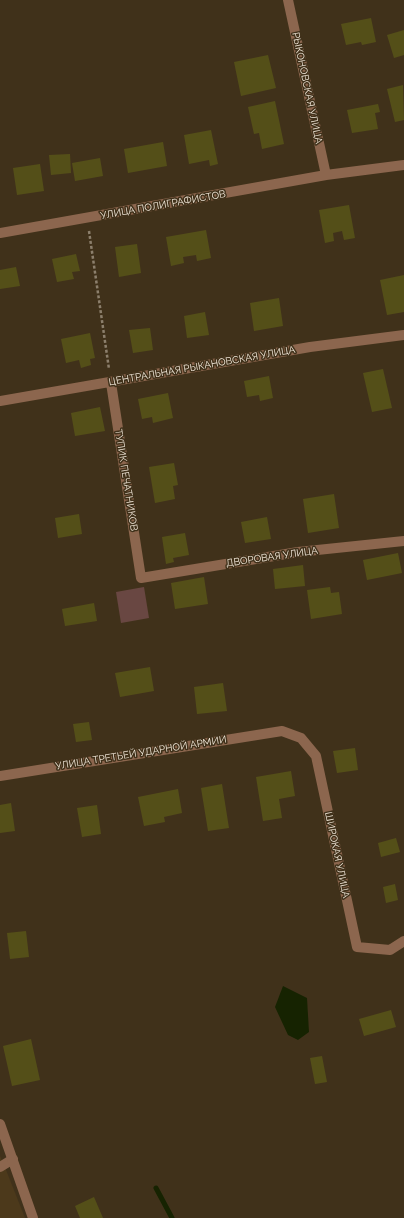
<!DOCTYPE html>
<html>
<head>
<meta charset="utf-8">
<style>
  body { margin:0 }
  canvas { display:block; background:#40311a }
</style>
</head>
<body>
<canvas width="404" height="1218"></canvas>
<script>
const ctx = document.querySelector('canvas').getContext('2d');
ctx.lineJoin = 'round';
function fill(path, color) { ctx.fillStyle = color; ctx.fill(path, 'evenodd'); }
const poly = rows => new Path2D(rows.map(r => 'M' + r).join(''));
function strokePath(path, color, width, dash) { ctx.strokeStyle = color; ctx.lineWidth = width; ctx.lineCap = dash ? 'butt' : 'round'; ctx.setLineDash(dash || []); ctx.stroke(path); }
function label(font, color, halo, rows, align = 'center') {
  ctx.font = font + ' Raleway,sans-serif'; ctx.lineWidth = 3; ctx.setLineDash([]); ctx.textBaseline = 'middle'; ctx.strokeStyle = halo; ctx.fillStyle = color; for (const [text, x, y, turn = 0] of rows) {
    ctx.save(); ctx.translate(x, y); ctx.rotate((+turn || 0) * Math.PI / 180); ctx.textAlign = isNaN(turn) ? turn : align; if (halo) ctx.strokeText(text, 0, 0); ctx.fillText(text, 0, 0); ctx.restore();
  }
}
const built = poly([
  [0,1156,6,1170,25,1218,0,1218]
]);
const green = poly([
  [144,587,149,618,121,623,116,592]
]);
const water = poly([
  [283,986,307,998,309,1032,298,1040,288,1035,275,1007]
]);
const stream = poly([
  [156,1188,172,1218]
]);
const building = poly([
  [371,18,376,42,362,45,361,42,346,45,341,24],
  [404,30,404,55,394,58,387,35],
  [268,55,276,88,241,96,234,62],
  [403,85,404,120,395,122,387,89],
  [275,101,284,144,262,149,259,133,254,134,248,107],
  [378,104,380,112,375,113,378,129,352,133,347,110],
  [211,130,218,164,210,166,209,160,189,164,184,135],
  [163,142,167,166,128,173,124,149],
  [70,154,71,173,51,175,49,155],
  [100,158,103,176,75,181,72,163],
  [40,164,44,191,17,195,13,168],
  [349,205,355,238,344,240,342,231,333,233,334,241,325,243,319,210],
  [206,230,211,258,197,261,196,255,183,257,184,263,171,266,166,237],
  [137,244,141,273,119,277,115,247],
  [76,254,80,271,72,272,74,279,57,282,52,259],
  [16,267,20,286,0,289,0,270],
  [404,275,404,312,387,315,380,280],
  [279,298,283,326,254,331,250,303],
  [205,312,209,335,187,338,184,316],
  [150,328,153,350,133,353,129,330],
  [90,333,95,358,90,359,91,365,81,368,79,360,66,363,61,339],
  [383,369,392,408,372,412,363,373],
  [269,376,273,398,260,401,259,395,247,397,244,381],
  [168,393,173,418,153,423,152,417,142,419,138,399],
  [100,407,105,431,75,436,71,413],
  [174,463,178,485,173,486,175,499,155,503,149,467],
  [334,494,339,528,308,533,303,499],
  [79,514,82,534,58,538,55,518],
  [267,517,271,539,245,543,241,522],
  [185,533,189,555,173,558,174,562,166,564,162,537],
  [398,553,402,573,367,580,363,560],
  [303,565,305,586,275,589,273,569],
  [204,577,208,604,175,609,171,583],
  [330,587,331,593,339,592,342,614,311,619,307,590],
  [94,603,97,621,65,626,62,609],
  [150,667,154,691,120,697,115,673],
  [223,683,227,711,197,714,194,687],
  [89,722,92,740,76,742,73,724],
  [355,748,358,770,337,773,333,751],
  [291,771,295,796,279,799,282,818,263,821,256,777],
  [222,784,229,828,208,831,201,788],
  [178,789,182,813,164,817,165,822,144,826,138,797],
  [11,803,15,831,0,833,0,805],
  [97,805,101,834,82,837,77,808],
  [396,838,400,852,381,857,378,843],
  [395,884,398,900,386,903,383,887],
  [26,931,29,957,10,959,7,933],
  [391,1010,396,1027,364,1036,359,1019],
  [31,1039,40,1080,12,1086,3,1046],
  [322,1056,327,1082,315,1084,310,1058],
  [94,1197,103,1218,80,1218,75,1206]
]);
const path = poly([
  [89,231,109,369]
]);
const service = poly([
  [0,1167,13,1159]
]);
const minor = poly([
  [288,0,326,175],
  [0,233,326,175,404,165],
  [111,383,141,578,298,552,404,541],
  [0,401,310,347,404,335],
  [0,776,282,731,301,738,316,756,357,947,390,950,404,941],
  [0,1124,33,1218]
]);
const streetNames = [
  ["РЫКОНОВСКАЯ УЛИЦА",307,88,78],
  ["УЛИЦА ПОЛИГРАФИСТОВ",163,205,-10],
  ["ЦЕНТРАЛЬНАЯ РЫКАНОВСКАЯ УЛИЦА",202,366,-10],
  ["ТУПИК ПЕЧАТНИКОВ",126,480,81],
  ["ДВОРОВАЯ УЛИЦА",272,557,-8],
  ["УЛИЦА ТРЕТЬЕЙ УДАРНОЙ АРМИИ",141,753,-9],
  ["ШИРОКАЯ УЛИЦА",337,855,78]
];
fill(built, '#4c391b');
fill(green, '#694742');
fill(water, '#162301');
strokePath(stream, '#162301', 5);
fill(building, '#544f18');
strokePath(path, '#8c7f6c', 2.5, [3, 2]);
strokePath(service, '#8c664e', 10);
strokePath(minor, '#8c664e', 10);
label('10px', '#f4eadc', '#40311a', streetNames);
</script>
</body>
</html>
